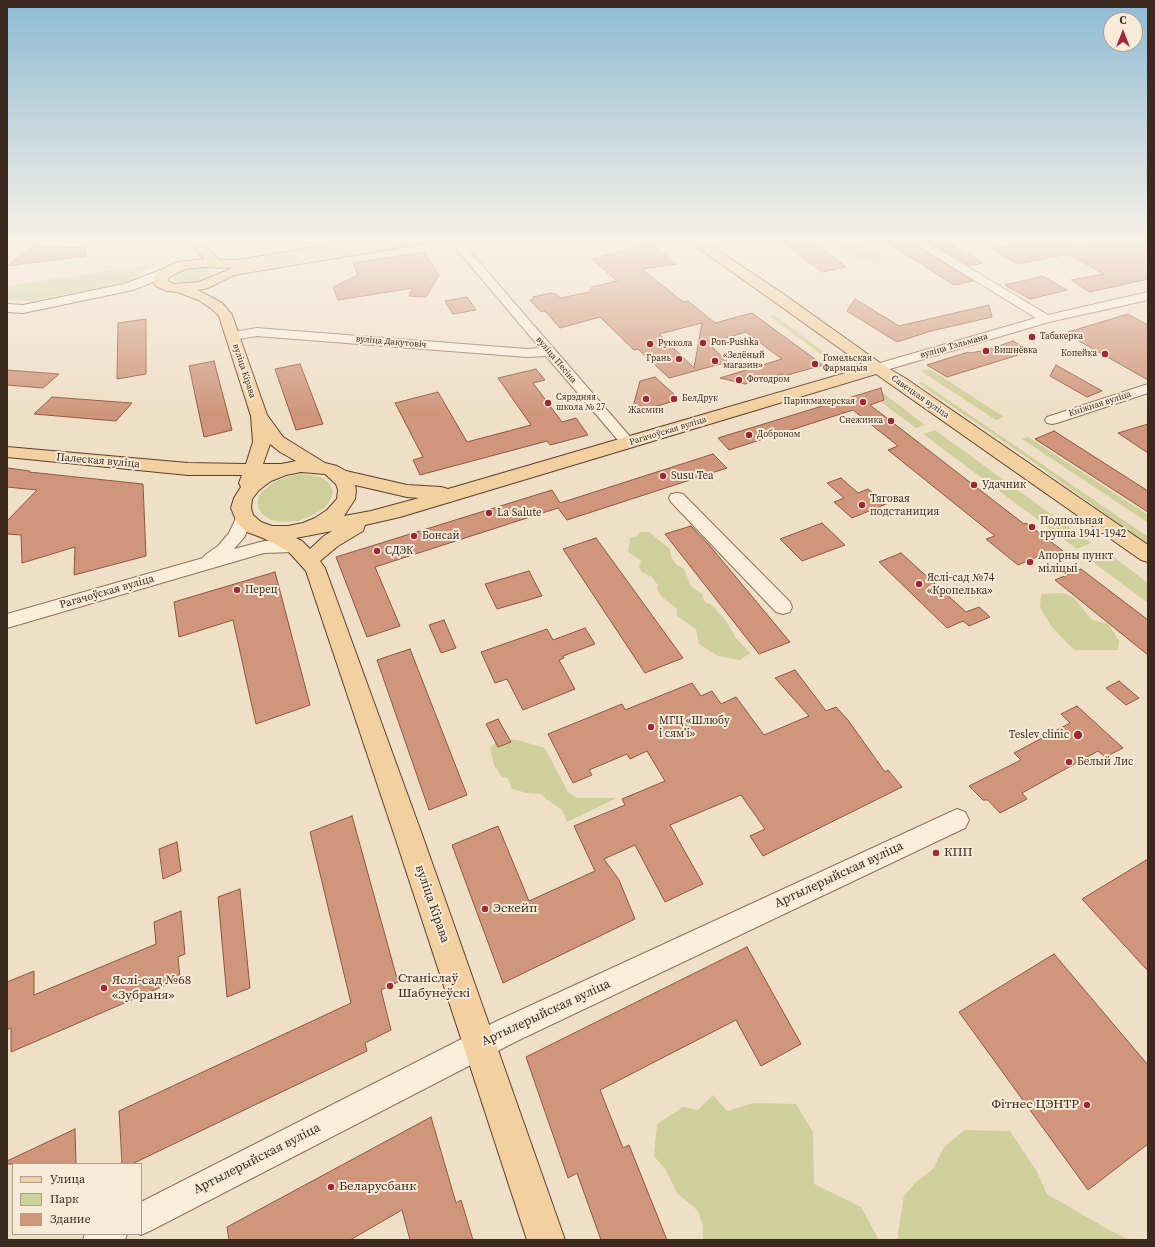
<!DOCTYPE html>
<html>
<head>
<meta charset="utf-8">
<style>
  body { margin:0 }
  #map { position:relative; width:1155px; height:1247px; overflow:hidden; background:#f0dfc7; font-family:"Source Serif 4",serif }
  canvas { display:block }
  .frame { position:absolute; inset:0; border:8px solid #3c2a1f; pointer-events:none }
  .legend { position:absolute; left:12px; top:1163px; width:130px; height:72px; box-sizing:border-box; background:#f7ead7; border:1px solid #ac9d8d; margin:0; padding:5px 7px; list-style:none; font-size:12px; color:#3c2a1f }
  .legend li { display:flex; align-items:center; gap:8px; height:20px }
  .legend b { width:20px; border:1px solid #ac9d8d }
  .north { position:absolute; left:1103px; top:12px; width:40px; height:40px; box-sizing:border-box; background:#f7ead7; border:1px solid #ac9d8d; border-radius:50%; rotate:0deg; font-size:11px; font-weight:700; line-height:16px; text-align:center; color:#3c2a1f }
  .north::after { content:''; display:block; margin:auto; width:14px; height:18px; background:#9e2936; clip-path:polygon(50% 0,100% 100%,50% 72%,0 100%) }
</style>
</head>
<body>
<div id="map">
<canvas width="1155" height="1247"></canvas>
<div class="frame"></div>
<ul class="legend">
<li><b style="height:5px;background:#f3d09f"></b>Улица</li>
<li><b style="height:11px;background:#cecf9a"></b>Парк</li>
<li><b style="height:11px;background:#cf967c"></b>Здание</li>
</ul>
<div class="north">С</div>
</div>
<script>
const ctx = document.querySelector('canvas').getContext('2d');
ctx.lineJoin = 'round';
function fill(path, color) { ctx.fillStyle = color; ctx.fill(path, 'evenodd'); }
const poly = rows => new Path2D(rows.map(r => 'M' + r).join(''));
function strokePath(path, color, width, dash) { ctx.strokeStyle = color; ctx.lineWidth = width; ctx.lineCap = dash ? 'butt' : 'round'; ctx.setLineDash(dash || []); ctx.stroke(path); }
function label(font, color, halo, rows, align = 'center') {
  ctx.font = font + ' "Source Serif 4",serif'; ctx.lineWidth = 4; ctx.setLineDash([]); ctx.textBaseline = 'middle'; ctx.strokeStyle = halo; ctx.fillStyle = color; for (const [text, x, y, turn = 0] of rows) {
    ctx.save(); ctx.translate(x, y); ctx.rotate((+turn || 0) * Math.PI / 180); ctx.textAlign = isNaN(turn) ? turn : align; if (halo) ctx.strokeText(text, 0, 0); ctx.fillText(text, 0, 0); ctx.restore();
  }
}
const green = poly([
  [825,239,856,239,878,252,882,257,874,261,859,260],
  [159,263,123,283,32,301,7,300,7,286],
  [199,267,208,269,211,273,204,280,194,283,183,284,172,280,172,278,175,273,183,269],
  [774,315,839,363,834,364,769,316],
  [930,369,1004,417,996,420,921,371],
  [922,382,1148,537,1148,545,1032,461,918,383],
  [883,393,925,425,916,428,873,396],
  [935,430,1091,543,1077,549,923,434],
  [1028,437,1148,515,1148,523,1022,439],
  [299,474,312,475,323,478,330,484,333,492,330,501,323,509,311,516,298,521,284,522,271,520,262,514,258,507,258,498,264,490,274,482,286,477],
  [639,532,649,532,670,549,671,557,677,565,684,569,691,586,702,594,705,602,713,606,718,612,727,622,736,638,750,653,740,660,718,656,699,644,696,629,677,616,677,609,661,596,657,589,658,585,652,577,642,572,639,568,641,561,628,552,630,538,637,536],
  [1107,552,1148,583,1148,603,1090,560],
  [1064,593,1074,598,1092,620,1108,624,1119,641,1118,650,1074,650,1051,626,1040,608,1041,594],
  [503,739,517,740,545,748,568,792,577,798,617,798,567,822,562,810,546,799,542,794,527,793,512,789,508,778,502,777,494,765,490,748,495,743],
  [713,1095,727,1111,753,1103,796,1104,813,1132,814,1184,861,1207,879,1240,703,1240,703,1226,698,1211,677,1193,665,1169,654,1156,657,1124,683,1107,698,1110],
  [965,1130,1010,1131,1037,1172,1047,1194,1109,1230,1131,1240,898,1240,898,1233,904,1196,917,1181,932,1170,945,1146]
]);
const building = poly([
  [805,239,816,247,820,247,846,267,822,272,784,243,805,239],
  [882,239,906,239,973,281,954,285,882,239],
  [941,239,983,263,970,266,925,240,941,239],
  [1042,239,1058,239,1077,249,1128,239,1148,239,1148,279,1090,292,1071,280,1104,274,1068,254,1017,264,992,249,1042,239],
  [651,244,676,264,642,269,683,302,688,301,715,323,752,313,823,365,784,376,782,374,745,384,720,378,782,359,746,332,715,341,720,344,712,347,728,362,669,378,638,349,634,350,600,317,560,328,545,311,541,312,530,300,534,299,533,297,551,293,556,294,561,298,589,292,592,287,617,281,592,259,651,244],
  [702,323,699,340,694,368,659,334,702,323],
  [34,246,85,248,86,256,7,266,34,246],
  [424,252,439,275,426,297,409,296,413,288,338,300,333,287,358,275,353,263,424,252],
  [1042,276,1067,290,1030,299,1005,285,1042,276],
  [467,297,476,310,453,314,445,301,467,297],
  [855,299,899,326,989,305,992,317,931,331,897,342,847,311,855,299],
  [1128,314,1148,325,1148,380,1065,333,1128,314],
  [146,319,146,374,117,379,118,323,146,319],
  [1013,341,1031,351,947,377,927,365,968,352,970,353,987,350,1013,341],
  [214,361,232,430,204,437,189,366,214,361],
  [300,364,323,424,296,430,275,369,300,364],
  [1056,365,1102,391,1087,397,1050,376,1056,365],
  [536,369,545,380,533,383,562,422,576,418,588,435,550,445,547,441,420,475,413,460,423,457,395,403,438,392,467,442,531,425,498,378,536,369],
  [7,370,59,374,43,388,7,385,7,370],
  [655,377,676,396,674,396,677,400,631,414,640,381,655,377],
  [881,388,884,400,870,405,1024,524,1026,523,1063,551,1046,558,1042,555,1018,565,986,539,995,536,888,450,898,446,853,410,729,450,718,438,881,388],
  [52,397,118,402,132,403,116,421,34,414,52,397],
  [1148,424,1148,453,1118,433,1148,424],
  [1054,431,1148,491,1148,512,1035,439,1054,431],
  [713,454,727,468,567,520,558,508,375,567,400,626,367,637,336,557,552,490,560,503,713,454],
  [7,468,30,471,29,472,143,484,146,556,74,575,75,547,22,563,21,535,7,534,7,521,37,490,7,487,7,468],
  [841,478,858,493,868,489,886,504,852,518,834,502,844,498,827,483,841,478],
  [822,523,845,545,802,561,780,539,822,523],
  [691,526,710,546,790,642,759,654,665,534,691,526],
  [596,538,683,658,645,673,563,549,596,538],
  [901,553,966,612,979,607,990,617,969,626,963,621,947,628,879,562,901,553],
  [1081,569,1148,620,1148,655,1055,580,1081,569],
  [529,571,542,596,497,609,485,584,529,571],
  [275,572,310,705,256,724,233,620,179,637,174,602,275,572],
  [444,620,456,648,441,653,429,625,444,620],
  [585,628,595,644,563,656,564,658,559,660,575,689,523,710,507,679,495,683,481,652,547,629,553,640,585,628],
  [410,649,467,795,429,810,377,660,410,649],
  [795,670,826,711,836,707,848,720,885,772,888,770,902,787,763,856,750,836,765,829,741,795,670,825,703,884,665,902,635,845,604,859,619,880,635,919,503,983,452,845,498,826,529,901,595,871,574,826,625,805,622,799,665,781,647,751,630,759,627,754,589,770,592,775,573,783,548,734,622,704,625,710,692,683,701,696,712,691,721,704,736,697,764,735,809,716,775,678,795,670],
  [1119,681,1139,698,1126,705,1106,688,1119,681],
  [1077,706,1123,748,1105,757,1098,751,1022,793,1027,799,1000,813,988,800,983,800,969,786,1021,760,1014,753,1070,723,1061,714,1077,706],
  [498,719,511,742,498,747,486,724,498,719],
  [352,816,398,982,381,990,391,1030,365,1043,367,1051,132,1164,122,1164,119,1111,351,1003,310,832,352,816],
  [177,842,181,871,163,879,159,849,177,842],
  [1148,859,1148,971,1082,899,1148,859],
  [240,889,250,988,227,997,218,897,240,889],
  [181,911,185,954,178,957,180,979,11,1052,11,1028,7,1030,7,982,34,971,34,995,156,944,154,922,181,911],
  [747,947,801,1044,761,1066,736,1020,600,1090,623,1148,629,1145,667,1240,601,1240,577,1173,568,1178,526,1057,747,947],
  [1054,954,1148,1065,1148,1144,1088,1190,959,1012,1054,954],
  [431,1117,456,1203,461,1200,473,1240,410,1240,402,1210,350,1240,229,1240,227,1227,431,1117],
  [75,1129,76,1164,7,1164,7,1161,75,1129]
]);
const minor = poly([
  [448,239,459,239,633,440,636,443,633,446,628,448,623,446,546,356,527,357,256,336,233,340,229,339,227,336,229,333,256,328,527,349,540,348,448,239],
  [921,239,1048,315,1148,292,1148,300,1049,322,883,371,873,371,871,368,873,365,1036,318,909,240,921,239],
  [1148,384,1148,393,1057,423,1052,424,1047,423,1045,420,1047,417,1148,384],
  [677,493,683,494,790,602,792,607,790,612,783,614,776,612,671,502,669,498,671,494,677,493],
  [244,512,250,514,252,518,245,536,234,549,264,541,295,540,301,542,304,546,301,550,295,552,264,553,7,628,7,614,203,558,205,555,218,546,229,533,238,514,244,512],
  [957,809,965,812,969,820,965,828,517,1041,152,1230,141,1235,139,1234,141,1234,141,1202,497,1021,957,809],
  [85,1234,127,1234,125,1240,83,1240,85,1234]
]);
const secondary = poly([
  [168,267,173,268,175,271,173,274,133,290,23,313,7,312,7,304,23,305,124,284,168,267]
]);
const primary = poly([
  [191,239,203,239,205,245,220,260,239,260,361,239,391,239,389,241,402,239,432,239,426,243,234,275,208,288,198,290,222,303,232,315,267,415,283,437,325,463,337,466,346,471,407,485,441,487,448,489,866,367,686,239,701,239,782,293,883,365,905,378,1148,545,1148,562,1141,560,876,374,400,517,365,525,363,531,338,546,320,561,325,568,424,840,565,1240,527,1240,396,840,306,571,288,551,263,538,247,532,237,523,231,508,234,498,241,487,239,483,242,475,188,475,7,457,7,447,188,463,246,464,253,442,251,416,219,316,212,309,198,300,178,292,167,291,156,286,154,283,154,278,159,271,177,262,205,259,195,249,191,239],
  [202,267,233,268,199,282,174,284,168,281,169,277,185,269,202,267],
  [270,444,280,452,296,461,281,464,263,464,270,444],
  [301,472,325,474,336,484,338,490,337,499,327,510,315,518,303,523,288,526,272,526,261,522,253,515,251,508,252,499,259,490,271,481,286,475,301,472],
  [355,485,407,497,419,498,371,511,344,516,355,499,356,490,355,485],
  [332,531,324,536,310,549,302,541,296,538,332,531]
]);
const markers = [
  [1032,337,4,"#9e2936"],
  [703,343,4,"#9e2936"],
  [650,344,4,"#9e2936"],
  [986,351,4,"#9e2936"],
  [1105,354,4,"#9e2936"],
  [679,359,4,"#9e2936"],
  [715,361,4,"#9e2936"],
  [815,364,4,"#9e2936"],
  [739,380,4,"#9e2936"],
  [646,399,4,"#9e2936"],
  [674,399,4,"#9e2936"],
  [863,402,4,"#9e2936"],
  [548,403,4,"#9e2936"],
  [891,421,4,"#9e2936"],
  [749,435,4,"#9e2936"],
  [663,476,4,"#9e2936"],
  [974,485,4,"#9e2936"],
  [862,505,4,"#9e2936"],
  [489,513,4,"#9e2936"],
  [1032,527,4,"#9e2936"],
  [414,536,4,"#9e2936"],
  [377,551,4,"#9e2936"],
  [1030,562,4,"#9e2936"],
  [919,584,4,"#9e2936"],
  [237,590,4,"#9e2936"],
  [651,727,4,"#9e2936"],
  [1078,735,5,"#9e2936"],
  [1069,762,4,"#9e2936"],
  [936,853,4,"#9e2936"],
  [485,909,4,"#9e2936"],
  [390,986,4,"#9e2936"],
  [104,988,4,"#9e2936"],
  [1087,1105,4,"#9e2936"],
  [331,1187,4,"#9e2936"]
];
const farPoinames = [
  ["Табакерка",1040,337],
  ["Pon-Pushka",711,343],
  ["Руккола",658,344],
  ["Вишнёвка",994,351],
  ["Копейка",1097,354,"right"],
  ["«Зелёный",723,356],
  ["магазин»",723,366],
  ["Грань",671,359,"right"],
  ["Гомельская",823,359],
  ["Фармацыя",823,369],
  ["Фотодром",747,380],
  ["Сярэдняя",556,398],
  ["школа № 27",556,408],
  ["БелДрук",682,399],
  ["Парикмахерская",855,402,"right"],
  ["Жасмин",646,411,"center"],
  ["Снежинка",883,421,"right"],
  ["Доброном",757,435]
];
const farStreetnames = [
  ["вуліца Дакутовіч",391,342,5],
  ["вуліца Тэльмана",954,346,-16],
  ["вуліца Песіна",556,360,50],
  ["вуліца Кірава",244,371,72],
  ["Савецкая вуліца",920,397,35],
  ["Кніжная вуліца",1100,404,-18],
  ["Рагачоўская вуліца",668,431,-17]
];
const streetNames = [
  ["Палеская вуліца",98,461,5],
  ["Рагачоўская вуліца",107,592,-16]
];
const poiNames = [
  ["Susu Tea",671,476],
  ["Удачник",982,485],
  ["Тяговая",870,499],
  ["подстаниция",870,512],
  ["La Salute",497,513],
  ["Подпольная",1040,521],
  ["группа 1941-1942",1040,534],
  ["Бонсай",422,536],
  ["СДЭК",385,551],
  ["Апорны пункт",1038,556],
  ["міліцыі",1038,569],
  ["Яслі-сад №74",927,578],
  ["«Кропелька»",927,591],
  ["Перец",245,590],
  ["МГЦ «Шлюбу",659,721],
  ["і сямʼі»",659,734],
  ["Teslev clinic",1069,735,"right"],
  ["Белый Лис",1077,762]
];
const nearPoinames = [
  ["КПП",944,853],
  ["Эскейп",493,909],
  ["Станіслаў",398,979],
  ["Шабунеўскі",398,994],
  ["Яслі-сад №68",112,981],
  ["«Зубраня»",112,996],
  ["Фітнес ЦЭНТР",1079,1105,"right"],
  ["Беларусбанк",339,1187]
];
const nearStreetnames = [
  ["Артылерыйская вуліца",839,875,-25],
  ["вуліца Кірава",432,904,71],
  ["Артылерыйская вуліца",546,1013,-25],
  ["Артылерыйская вуліца",257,1159,-27]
];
fill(green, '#cecf9a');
fill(building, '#cf967c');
strokePath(building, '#8d5740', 1);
strokePath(minor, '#8d705b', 2);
strokePath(secondary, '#6f523e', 2);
strokePath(primary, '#5b3f2f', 2);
fill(minor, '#faeedb');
fill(secondary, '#faeedb');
fill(primary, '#f3d09f');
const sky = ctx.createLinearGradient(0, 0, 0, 414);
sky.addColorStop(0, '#8ebad5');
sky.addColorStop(0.58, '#f8f1e6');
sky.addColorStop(1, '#f8f1e600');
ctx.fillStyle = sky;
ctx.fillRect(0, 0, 1155, 414);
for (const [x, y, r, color] of markers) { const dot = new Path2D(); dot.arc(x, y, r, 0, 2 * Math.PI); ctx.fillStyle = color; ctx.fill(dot); strokePath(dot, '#f7ead7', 1.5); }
label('9px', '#3c2a1f', '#f7ead7', farPoinames, 'left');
label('9px', '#3c2a1f', '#f7ead7', farStreetnames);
label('11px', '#3c2a1f', '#f7ead7', streetNames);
label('11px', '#3c2a1f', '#f7ead7', poiNames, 'left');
label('13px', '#3c2a1f', '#f7ead7', nearPoinames, 'left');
label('13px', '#3c2a1f', '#f7ead7', nearStreetnames);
</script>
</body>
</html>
